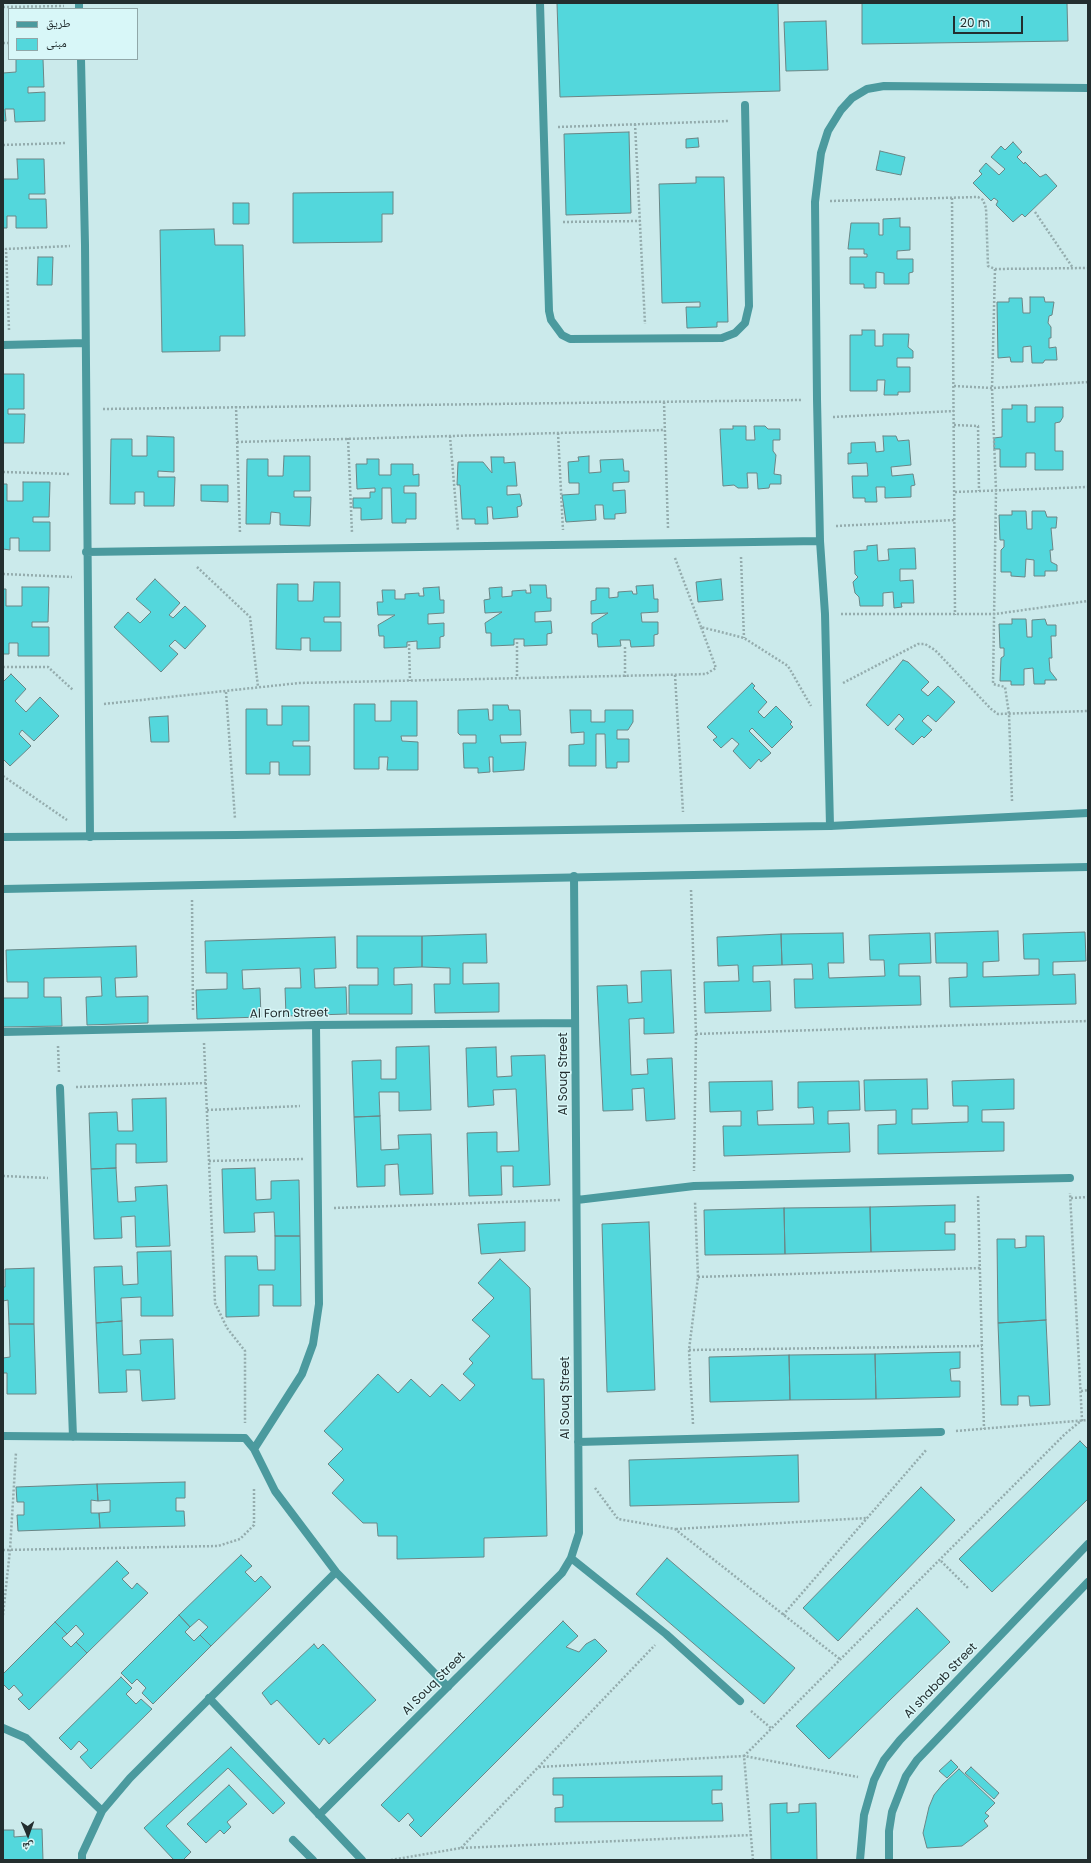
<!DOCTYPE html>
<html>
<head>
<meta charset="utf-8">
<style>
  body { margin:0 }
  #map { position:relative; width:1091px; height:1863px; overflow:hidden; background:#cbeaeb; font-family:Poppins,"Noto Naskh Arabic",sans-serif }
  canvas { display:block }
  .frame { position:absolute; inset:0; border:4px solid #232e2f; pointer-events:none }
  .legend { position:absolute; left:8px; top:8px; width:130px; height:52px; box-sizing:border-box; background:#d8f7f8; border:1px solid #90a7a8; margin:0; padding:5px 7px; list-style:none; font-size:12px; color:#232e2f }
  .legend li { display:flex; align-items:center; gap:8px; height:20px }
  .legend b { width:20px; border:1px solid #90a7a8 }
  .north { position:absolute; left:8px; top:1815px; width:40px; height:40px; -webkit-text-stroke:3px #d8f7f8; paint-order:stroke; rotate:178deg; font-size:11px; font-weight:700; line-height:16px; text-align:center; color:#232e2f }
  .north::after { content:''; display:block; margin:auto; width:14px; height:18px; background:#232e2f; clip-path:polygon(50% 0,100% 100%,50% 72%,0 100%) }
  .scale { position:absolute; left:953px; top:16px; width:70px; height:18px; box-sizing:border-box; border:2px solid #232e2f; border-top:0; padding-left:5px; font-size:12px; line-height:14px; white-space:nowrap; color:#232e2f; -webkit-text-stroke:3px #d8f7f8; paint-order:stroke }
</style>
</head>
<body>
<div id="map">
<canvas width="1091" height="1863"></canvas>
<div class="frame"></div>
<ul class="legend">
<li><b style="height:5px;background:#4b9a9e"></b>طريق</li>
<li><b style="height:11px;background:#53d7dc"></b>مبنى</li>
</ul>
<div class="north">ش</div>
<div class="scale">20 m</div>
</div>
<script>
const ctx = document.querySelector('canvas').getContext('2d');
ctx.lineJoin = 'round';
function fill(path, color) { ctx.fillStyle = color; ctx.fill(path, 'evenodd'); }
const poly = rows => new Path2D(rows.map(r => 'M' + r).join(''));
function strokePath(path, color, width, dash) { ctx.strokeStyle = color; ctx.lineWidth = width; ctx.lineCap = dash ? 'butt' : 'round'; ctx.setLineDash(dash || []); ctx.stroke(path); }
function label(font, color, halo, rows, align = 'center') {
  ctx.font = font + ' Poppins,sans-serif'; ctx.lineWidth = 3; ctx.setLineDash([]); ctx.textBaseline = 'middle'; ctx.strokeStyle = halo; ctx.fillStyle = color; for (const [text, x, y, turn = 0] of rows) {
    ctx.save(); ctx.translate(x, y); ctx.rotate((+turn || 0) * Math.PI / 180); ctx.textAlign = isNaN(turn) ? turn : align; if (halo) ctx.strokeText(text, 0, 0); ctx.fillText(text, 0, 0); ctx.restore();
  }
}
const building = poly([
  [557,3,778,3,780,91,560,97,557,3],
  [862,3,1067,3,1068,41,862,44,862,3],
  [826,21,828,70,786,71,784,22,826,21],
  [16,59,43,59,44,87,28,87,28,93,45,92,45,121,15,122,14,109,5,109,6,121,3,121,3,73,16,72,16,59],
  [629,132,631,213,566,215,564,134,629,132],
  [698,138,699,147,686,148,686,139,698,138],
  [1013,142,1022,152,1017,157,1024,164,1025,162,1040,177,1046,174,1057,186,1025,217,1022,214,1013,222,996,205,998,201,994,198,991,201,973,183,982,174,979,171,986,163,999,175,1005,169,991,157,1001,146,1005,150,1013,142],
  [880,151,905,157,901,175,876,170,880,151],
  [17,159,44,159,45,194,29,194,29,199,46,199,47,228,16,228,16,216,7,216,7,228,3,228,3,179,18,179,17,159],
  [696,177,724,177,728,322,717,322,717,327,687,328,686,307,700,307,700,302,662,303,659,184,696,183,696,177],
  [393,192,393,214,382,214,382,242,293,243,293,193,393,192],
  [233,203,249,203,249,224,233,224,233,203],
  [900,218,900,227,910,227,910,250,897,251,897,259,913,259,913,272,909,273,909,284,884,284,884,273,876,272,876,288,864,288,864,284,850,284,850,257,867,257,867,254,864,254,864,249,848,249,851,223,879,223,879,235,883,235,883,219,900,218],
  [214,229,215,245,243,245,245,336,220,336,220,351,162,352,160,230,214,229],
  [38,257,53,257,52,285,37,285,38,257],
  [1030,297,1044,297,1045,302,1054,302,1052,315,1049,316,1048,323,1051,327,1051,338,1049,338,1049,348,1056,347,1057,360,1045,360,1043,363,1032,363,1031,346,1023,347,1023,362,1011,362,1010,357,998,358,997,302,1009,302,1009,298,1022,298,1023,313,1030,313,1030,297],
  [862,330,875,330,875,346,883,346,883,334,909,334,908,347,913,351,913,358,897,358,897,367,910,367,910,392,898,392,898,395,884,395,885,380,877,380,877,391,850,391,850,335,862,335,862,330],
  [3,374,24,374,24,409,8,409,8,414,25,414,24,443,3,443,3,374],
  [1012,405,1027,405,1027,422,1035,422,1035,407,1063,407,1063,417,1060,422,1055,423,1055,451,1063,451,1063,470,1035,470,1035,453,1026,453,1026,467,1000,467,1000,449,994,449,994,438,1002,437,1002,409,1012,409,1012,405],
  [733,426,746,426,746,440,755,440,754,426,765,426,768,429,780,429,780,440,773,440,773,451,776,455,774,474,781,475,781,484,770,484,769,488,758,489,757,473,747,473,748,488,738,488,734,485,723,486,720,429,733,429,733,426],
  [147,436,174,437,174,472,158,471,158,477,175,477,174,506,144,506,144,492,135,492,135,504,110,504,111,439,132,439,132,456,147,456,147,436],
  [883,436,896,436,898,441,909,440,911,465,891,467,892,476,913,474,915,485,911,486,911,497,885,498,885,487,876,487,877,502,865,502,865,498,853,498,852,476,868,476,867,463,848,464,848,453,851,453,851,443,875,442,876,452,884,451,883,436],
  [284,456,310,456,310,491,294,491,294,497,311,497,310,526,280,525,280,513,271,512,270,524,246,524,247,459,268,459,268,476,283,476,284,456],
  [589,456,589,473,601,472,600,460,623,459,624,471,629,471,629,482,613,483,613,491,625,490,626,513,615,514,615,519,604,519,603,505,595,505,596,520,566,522,562,495,579,494,579,483,569,483,568,462,579,461,578,457,589,456],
  [491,457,504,457,504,463,515,462,517,486,507,486,507,495,520,494,522,504,521,506,517,507,518,517,493,519,492,507,487,507,488,524,475,524,475,519,462,519,460,485,457,485,458,462,483,462,492,473,491,457],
  [367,459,379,459,379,475,391,475,391,464,413,464,413,475,419,474,419,486,404,486,404,493,416,493,416,519,406,519,406,523,392,523,391,488,382,488,382,519,361,520,361,508,353,508,353,498,370,498,370,492,375,492,375,488,357,489,356,464,367,464,367,459],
  [23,482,50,482,49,517,33,517,33,522,50,522,50,551,19,551,19,538,10,538,10,550,3,549,3,484,7,484,7,501,23,501,23,482],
  [201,485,228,485,228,502,201,501,201,485],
  [1012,511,1026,511,1027,529,1032,529,1032,511,1045,511,1047,517,1057,517,1056,528,1051,528,1053,550,1050,550,1051,562,1057,565,1057,571,1045,571,1045,576,1034,576,1034,560,1026,559,1025,577,1011,576,1011,572,1001,572,1001,550,1004,547,1004,540,1000,540,999,515,1012,515,1012,511],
  [877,545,878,561,889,560,888,549,915,548,916,569,900,569,900,581,913,580,914,603,901,603,902,607,894,608,893,592,883,593,883,606,860,606,859,597,855,593,853,582,858,577,855,574,854,551,867,550,867,546,877,545],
  [155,579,180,603,169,615,173,618,185,606,206,626,185,649,175,640,169,646,178,654,161,672,114,627,128,612,140,623,151,612,136,599,155,579],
  [721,579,723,600,698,602,696,582,721,579],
  [314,582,340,582,340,617,324,617,324,622,341,622,341,651,310,651,310,638,301,638,301,650,276,649,277,584,298,584,298,601,313,601,314,582],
  [530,585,546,585,547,598,551,598,551,611,535,612,535,622,551,621,552,633,547,634,547,645,524,646,524,639,514,639,514,645,491,646,491,633,486,633,485,623,502,612,485,613,484,600,490,599,489,588,502,587,502,597,512,596,512,591,526,590,526,593,531,593,530,585],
  [653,585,654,599,658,599,658,612,641,613,642,622,658,622,658,634,654,635,654,646,631,647,630,640,620,640,621,646,598,647,597,634,592,634,592,623,608,613,591,614,591,601,596,600,596,588,609,588,609,598,618,597,618,592,632,591,633,594,637,594,636,586,653,585],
  [22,587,49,587,48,622,32,622,32,627,49,627,49,656,18,656,18,643,9,643,9,654,3,654,3,589,6,589,6,606,22,606,22,587],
  [439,587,440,600,444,600,444,613,428,614,428,624,444,623,444,636,440,637,440,648,417,649,417,641,407,642,407,647,384,648,384,636,379,636,378,625,395,615,378,615,377,602,383,602,382,590,395,590,395,599,405,599,405,594,419,593,419,596,424,596,423,588,439,587],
  [1012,619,1026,619,1027,637,1032,637,1032,620,1045,619,1047,625,1056,625,1056,636,1051,636,1052,658,1049,658,1050,671,1057,680,1045,680,1045,684,1034,684,1033,668,1024,669,1024,685,1011,685,1011,681,1000,681,1001,658,1004,656,1004,648,1000,648,999,624,1012,624,1012,619],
  [903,660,908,662,929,682,921,690,928,696,938,686,955,702,936,722,928,715,922,721,932,730,924,738,922,736,913,745,895,729,904,719,899,714,888,726,866,705,903,660],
  [11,674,26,689,15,701,26,712,40,697,59,716,34,741,22,730,19,734,31,746,10,766,3,759,3,682,11,674],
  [752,683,755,686,753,688,767,702,758,712,764,718,776,706,792,722,790,724,793,727,772,748,752,728,749,731,771,753,761,762,759,759,750,769,733,751,739,744,732,738,721,748,713,740,717,737,707,727,752,683],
  [391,701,417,701,417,736,401,736,402,741,418,742,418,770,387,770,388,757,379,757,379,769,354,769,354,704,375,704,375,721,391,721,391,701],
  [493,705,508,705,509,710,520,710,521,735,500,735,501,743,526,742,524,770,493,772,493,757,489,757,490,772,478,773,478,768,464,768,463,743,476,743,476,735,460,735,458,733,458,710,488,709,489,720,493,720,493,705],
  [282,706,309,706,309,741,293,741,293,746,310,746,310,775,279,775,279,762,270,762,270,774,246,774,246,709,267,709,267,725,282,725,282,706],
  [570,710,591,710,591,722,605,722,605,710,633,710,633,722,628,730,617,730,617,739,629,739,629,762,617,762,617,768,606,768,605,734,596,734,596,766,569,766,569,745,584,744,584,732,571,733,570,710],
  [168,716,169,742,151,742,149,717,168,716],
  [998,931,999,961,983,962,983,977,1039,975,1039,959,1024,959,1023,934,1085,932,1086,961,1053,962,1053,975,1075,974,1076,1004,950,1007,949,978,967,977,967,963,936,963,935,933,998,931],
  [843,933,844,963,828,963,829,978,885,976,884,960,870,960,869,935,930,933,931,963,899,964,899,976,920,976,921,1005,795,1008,794,979,813,979,812,964,782,965,781,934,843,933],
  [486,934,487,963,463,963,463,984,499,983,499,1012,435,1013,434,984,450,984,450,968,422,967,422,936,486,934],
  [781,934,782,965,753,966,753,982,770,981,771,1011,705,1013,704,982,739,981,738,965,718,966,717,937,781,934],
  [357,936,422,936,422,967,394,968,394,985,412,984,412,1014,349,1014,349,985,378,985,378,968,357,968,357,936],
  [335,937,336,968,314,969,315,988,346,987,347,1014,286,1016,285,988,301,988,300,968,242,970,243,989,260,988,261,1017,197,1019,196,990,227,989,227,973,206,973,205,941,335,937],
  [136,946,137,977,115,978,116,997,148,996,148,1023,87,1025,86,997,102,996,101,977,44,978,44,997,61,997,62,1026,3,1027,3,998,28,998,28,982,7,982,6,950,136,946],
  [671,970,674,1033,644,1034,644,1018,629,1019,631,1075,648,1074,647,1059,672,1058,675,1119,646,1121,644,1088,632,1089,633,1110,603,1111,597,986,627,985,628,1003,642,1002,641,971,671,970],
  [429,1046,431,1110,399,1111,399,1092,379,1092,380,1116,354,1117,352,1061,381,1060,381,1079,396,1079,396,1047,429,1046],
  [496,1047,497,1077,512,1076,511,1056,545,1055,550,1185,513,1187,513,1166,501,1166,502,1195,469,1196,467,1133,497,1132,497,1152,519,1151,516,1089,493,1090,494,1105,468,1107,466,1048,496,1047],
  [927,1079,928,1109,912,1109,912,1124,968,1122,968,1106,953,1106,952,1081,1014,1079,1014,1109,982,1110,982,1122,1004,1122,1004,1151,878,1154,878,1125,896,1124,896,1110,865,1111,864,1080,927,1079],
  [772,1081,773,1110,757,1111,758,1125,814,1124,813,1107,798,1108,798,1082,859,1081,860,1110,828,1111,828,1124,849,1123,850,1152,724,1156,723,1126,741,1126,741,1111,710,1112,709,1082,772,1081],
  [166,1098,167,1162,136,1163,136,1144,116,1144,116,1168,91,1169,89,1113,117,1112,118,1131,133,1131,132,1099,166,1098],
  [380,1116,381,1150,399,1149,398,1135,431,1134,433,1194,400,1195,398,1164,385,1165,385,1186,357,1187,354,1117,380,1116],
  [116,1168,118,1202,136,1201,135,1187,167,1185,170,1246,136,1247,135,1216,121,1217,122,1238,94,1239,91,1169,116,1168],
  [255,1168,256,1200,271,1199,271,1181,299,1180,300,1236,275,1236,274,1212,254,1213,255,1232,224,1233,222,1169,255,1168],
  [955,1205,955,1222,945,1222,945,1234,955,1234,955,1250,871,1252,870,1207,955,1205],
  [870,1207,871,1252,785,1254,784,1208,870,1207],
  [784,1208,785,1254,705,1255,704,1210,784,1208],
  [525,1222,525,1251,481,1254,478,1224,525,1222],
  [649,1222,655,1390,607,1392,602,1224,649,1222],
  [275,1236,300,1236,301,1306,273,1306,273,1285,259,1285,259,1316,226,1317,225,1256,257,1256,258,1270,275,1270,275,1236],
  [1026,1236,1044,1236,1046,1320,998,1323,997,1239,1015,1239,1015,1248,1026,1247,1026,1236],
  [171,1251,173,1316,141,1316,141,1297,121,1298,122,1321,96,1323,94,1267,122,1266,123,1285,138,1284,137,1252,171,1251],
  [500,1259,530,1288,532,1379,544,1379,547,1536,484,1538,484,1557,397,1559,397,1536,378,1536,377,1523,363,1523,332,1493,344,1480,328,1464,343,1449,324,1431,378,1374,398,1393,411,1379,430,1397,442,1384,460,1401,475,1385,463,1374,473,1363,469,1359,490,1336,472,1320,494,1298,478,1283,500,1259],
  [34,1268,34,1324,9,1324,8,1300,3,1301,3,1287,5,1287,5,1269,34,1268],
  [1046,1320,1050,1405,1030,1406,1029,1396,1018,1396,1018,1405,1001,1405,998,1323,1046,1320],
  [122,1321,123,1355,141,1354,140,1340,173,1339,175,1399,142,1401,140,1370,126,1370,127,1392,99,1393,96,1323,122,1321],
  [9,1324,34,1324,36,1394,7,1394,7,1373,3,1373,3,1358,10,1357,9,1324],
  [960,1352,960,1368,950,1369,951,1381,960,1381,960,1397,876,1399,875,1354,960,1352],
  [875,1354,876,1399,790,1400,789,1355,875,1354],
  [789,1355,790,1400,710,1402,709,1357,789,1355],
  [1080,1441,1088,1449,1088,1499,992,1592,959,1559,1080,1441],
  [798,1455,799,1502,630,1506,629,1460,798,1455],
  [185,1482,185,1498,176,1498,176,1511,184,1511,185,1526,100,1528,99,1513,110,1512,110,1500,98,1501,97,1484,185,1482],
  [97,1484,98,1501,91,1500,91,1513,99,1513,100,1528,18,1531,17,1515,24,1515,24,1502,17,1502,16,1487,97,1484],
  [921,1487,955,1520,838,1641,803,1608,921,1487],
  [241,1555,252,1566,245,1572,255,1582,261,1576,271,1587,211,1646,200,1635,208,1627,199,1619,190,1627,179,1615,241,1555],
  [667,1558,795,1668,764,1704,636,1594,667,1558],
  [117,1561,129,1573,122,1579,132,1589,137,1583,148,1593,87,1653,76,1642,84,1634,76,1625,67,1634,55,1622,117,1561],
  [917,1608,950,1642,829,1759,796,1726,917,1608],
  [179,1615,190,1627,185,1632,194,1641,200,1635,211,1646,153,1704,142,1693,146,1688,137,1679,132,1684,121,1673,179,1615],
  [563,1621,578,1636,566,1647,579,1652,586,1644,595,1639,607,1651,421,1837,409,1825,414,1820,408,1813,399,1822,381,1805,563,1621],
  [55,1622,67,1634,62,1638,71,1647,76,1642,87,1653,29,1710,18,1699,23,1695,14,1685,9,1690,3,1684,3,1674,55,1622],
  [314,1644,318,1649,323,1644,376,1700,329,1744,324,1738,319,1745,277,1700,271,1705,262,1693,314,1644],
  [121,1677,132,1688,126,1694,136,1704,141,1699,152,1709,91,1769,80,1757,88,1750,79,1741,71,1750,59,1738,121,1677],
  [231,1747,285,1803,273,1814,228,1768,166,1826,191,1852,183,1860,174,1860,144,1828,231,1747],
  [951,1760,958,1767,947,1778,939,1771,951,1760],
  [971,1767,999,1793,994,1799,965,1773,971,1767],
  [959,1769,995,1803,985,1813,989,1816,984,1821,988,1826,962,1846,927,1848,923,1833,929,1807,934,1795,943,1784,959,1769],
  [722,1776,722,1790,712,1790,712,1804,722,1803,723,1821,555,1822,555,1808,563,1807,563,1795,553,1795,553,1778,722,1776],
  [229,1785,247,1804,227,1822,231,1827,224,1834,220,1830,206,1843,187,1824,229,1785],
  [787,1803,787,1813,799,1812,799,1804,816,1803,817,1860,771,1860,770,1804,787,1803],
  [27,1829,42,1829,43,1860,3,1860,3,1830,14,1830,14,1837,27,1836,27,1829]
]);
const path = poly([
  [3,7,64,6],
  [3,43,9,43],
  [635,124,645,324],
  [558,127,729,121],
  [3,145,66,143],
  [952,198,955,615],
  [830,201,978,197,983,200,986,208,988,266,995,269,1088,268],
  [1035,212,1073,268],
  [563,222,640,221],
  [995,269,992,388,996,490,993,684,1005,687,1009,714,1012,801],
  [9,330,6,249,70,246],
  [954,386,992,388,1088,382],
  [664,402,668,528],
  [236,406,240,534],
  [103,409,802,400],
  [833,417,954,411],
  [954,425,978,426,979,491],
  [558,433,563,530],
  [450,436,458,531],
  [348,438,352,533],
  [237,442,665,430],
  [3,472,70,474],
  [955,492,1088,487],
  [836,526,955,520],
  [741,557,744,638],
  [675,558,701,627],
  [197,567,250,617,258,687],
  [3,574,72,577],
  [841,614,995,614,1088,601],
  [517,642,517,678],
  [409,644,410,681],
  [3,667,48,667,73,690],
  [675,675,683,812],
  [625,677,625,645],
  [843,683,918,644,925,644,935,650,991,709,998,714,1088,711],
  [226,692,235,819],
  [104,704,299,683,706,674,716,668,701,627,744,638,788,666,811,706],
  [3,776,67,820],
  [691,890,696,1034,694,1171],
  [192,900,193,1011],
  [696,1034,1088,1021],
  [204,1043,215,1303,227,1328,245,1351,245,1423],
  [58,1046,59,1073],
  [76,1087,206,1083],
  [207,1110,300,1106],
  [209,1161,303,1159],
  [3,1176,48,1178],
  [978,1196,984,1429],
  [1071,1198,1088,1197],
  [334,1208,561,1200],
  [698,1277,980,1268],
  [689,1350,982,1346],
  [1081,1391,1088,1390],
  [693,1424,689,1350,698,1277,695,1202],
  [956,1431,1088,1420],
  [595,1488,618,1519,675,1529,841,1660],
  [676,1529,867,1518],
  [3,1550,218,1546,240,1539,254,1525,254,1488],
  [941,1561,969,1589],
  [3,1615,10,1550,16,1452],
  [783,1615,927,1449],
  [751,1711,772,1729],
  [539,1767,744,1756,858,1777],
  [461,1848,655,1645],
  [391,1860,461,1848,751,1835],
  [753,1860,744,1756,1065,1434,1082,1420,1070,1193]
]);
const service = poly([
  [540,3,549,311,551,320,562,335,570,339,722,338,735,333,745,323,749,306,745,105],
  [293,1840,313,1860]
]);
const minor = poly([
  [79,3,79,9],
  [81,59,85,245,90,837],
  [3,345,85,343],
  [86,552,820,541],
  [830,826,825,614,820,541,817,399,815,202,821,153,828,131,841,110,852,98,867,89,884,86,1088,88],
  [316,1025,319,1304,313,1344,302,1374,254,1449,275,1491,336,1572,448,1687],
  [3,1032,316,1025,575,1023],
  [60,1088,73,1437],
  [577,1200,694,1186,1070,1178],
  [3,1436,245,1438,254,1449],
  [578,1442,941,1432],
  [571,1558,666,1634,740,1701],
  [209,1698,362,1860],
  [3,1728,26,1738,102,1811],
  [319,1815,562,1573,571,1558,579,1533,574,876],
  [82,1860,82,1854,102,1811,130,1778,336,1572]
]);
const tertiary = poly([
  [3,837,236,835,830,826,1088,813],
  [3,889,1088,867],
  [860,1860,864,1815,874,1780,884,1760,900,1740,1088,1544],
  [889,1860,889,1831,892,1812,906,1776,917,1760,1088,1582]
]);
const streetNames = [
  ["Al Forn Street",289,1014,-1],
  ["Al Souq Street",564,1074,-90],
  ["Al Souq Street",566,1398,-90],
  ["Al shabab Street",941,1681,-46],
  ["Al Souq Street",434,1684,-45]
];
fill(building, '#53d7dc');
strokePath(building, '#6a8686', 1);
strokePath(path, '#94acad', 2.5, [2, 2]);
strokePath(service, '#4b9a9e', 8);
strokePath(minor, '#4b9a9e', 8);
strokePath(tertiary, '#4b9a9e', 8);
label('12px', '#232e2f', '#d8f7f8', streetNames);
</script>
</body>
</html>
